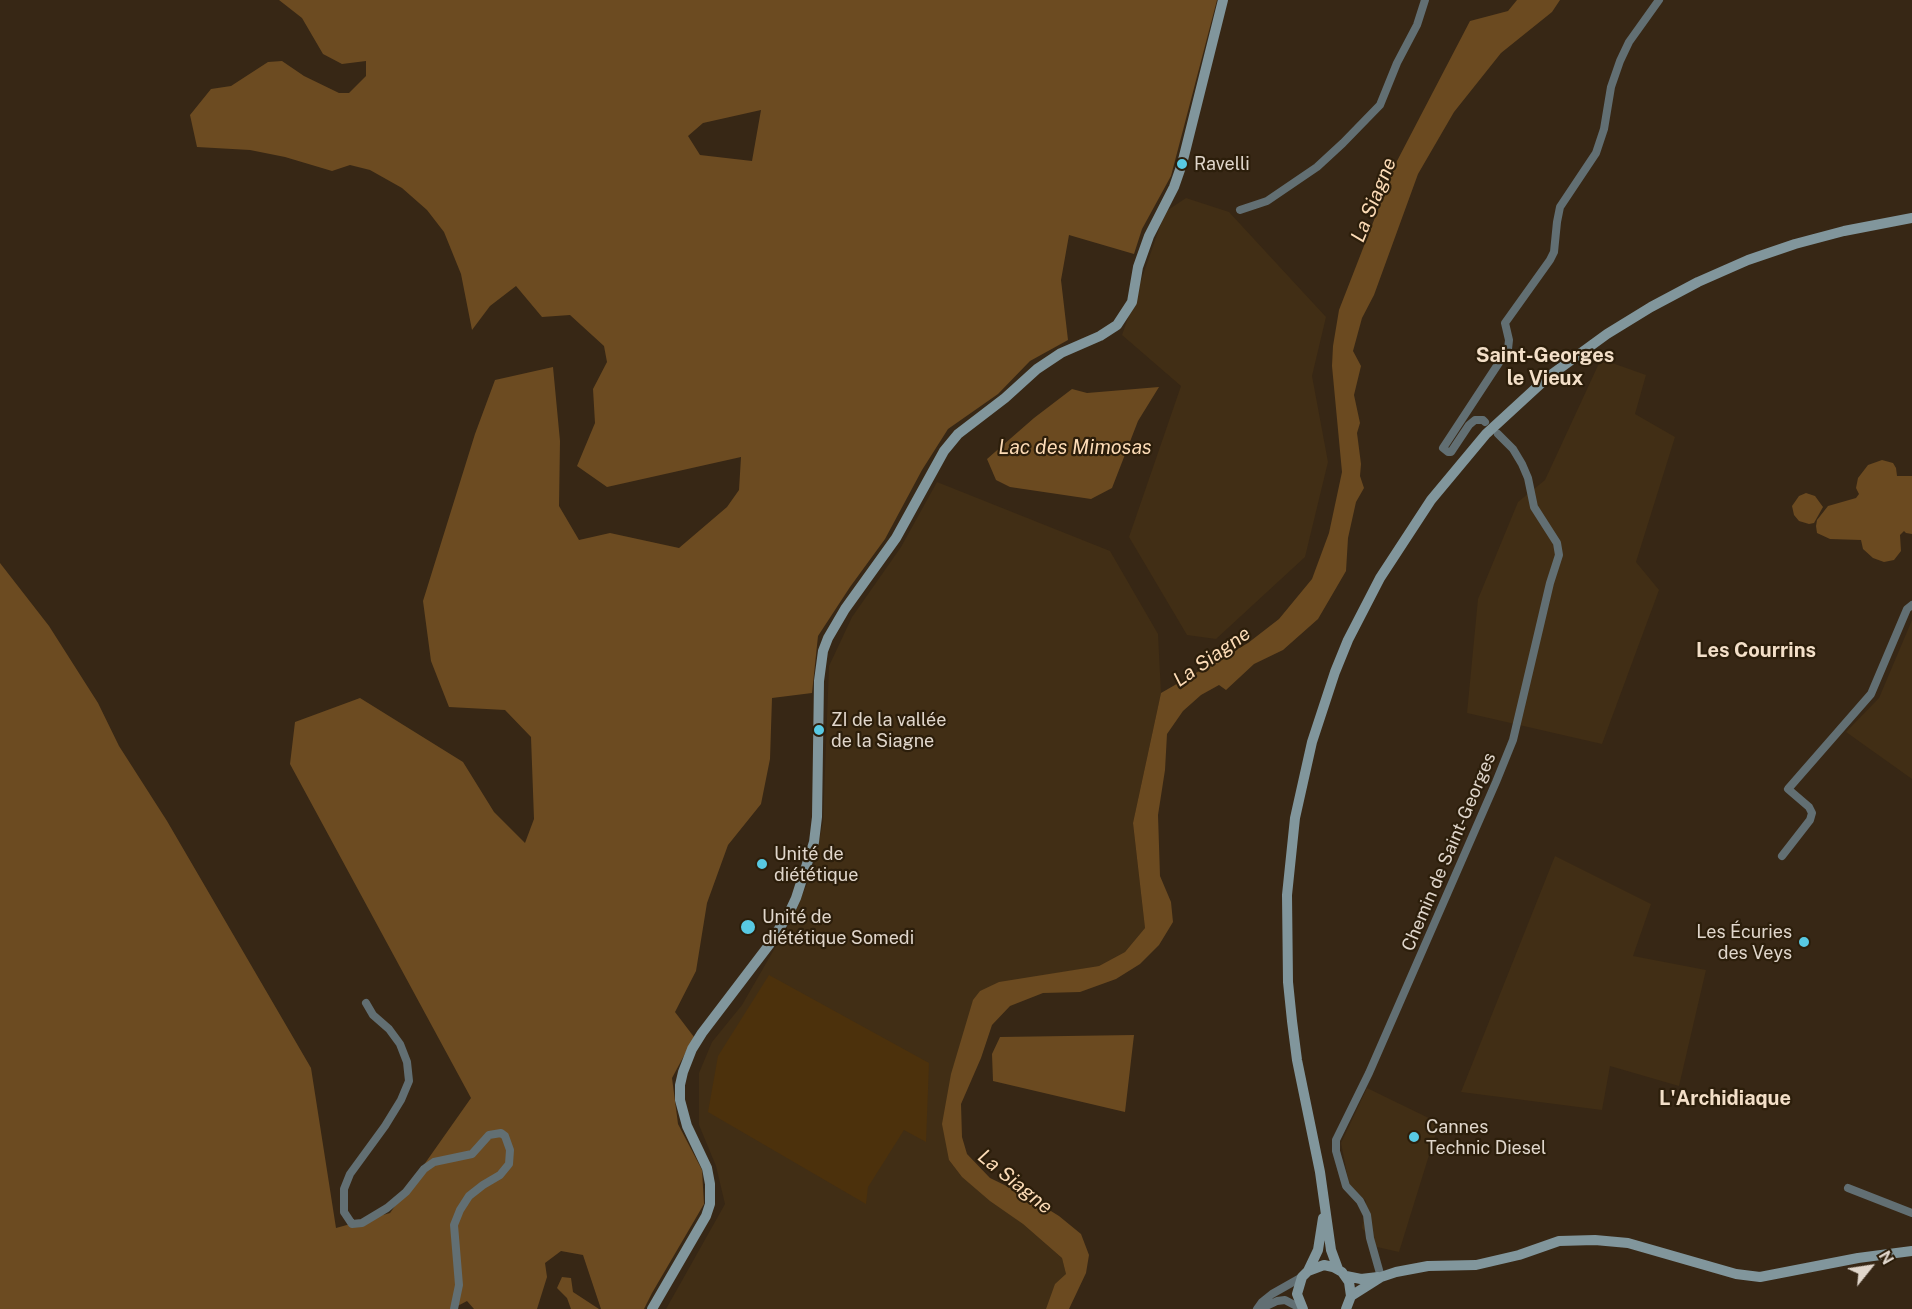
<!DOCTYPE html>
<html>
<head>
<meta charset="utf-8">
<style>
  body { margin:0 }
  #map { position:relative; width:1912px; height:1309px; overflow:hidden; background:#372715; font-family:"Public Sans",sans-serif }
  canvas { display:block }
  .north { position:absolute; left:1840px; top:1237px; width:60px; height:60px; -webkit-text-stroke:4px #2c1e0b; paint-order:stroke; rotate:60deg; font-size:16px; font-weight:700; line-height:24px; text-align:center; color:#e0d6cb }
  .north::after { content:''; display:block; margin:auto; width:21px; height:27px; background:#e0d6cb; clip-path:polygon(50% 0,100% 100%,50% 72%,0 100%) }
</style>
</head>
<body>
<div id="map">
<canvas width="1912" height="1309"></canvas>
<div class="north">N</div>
</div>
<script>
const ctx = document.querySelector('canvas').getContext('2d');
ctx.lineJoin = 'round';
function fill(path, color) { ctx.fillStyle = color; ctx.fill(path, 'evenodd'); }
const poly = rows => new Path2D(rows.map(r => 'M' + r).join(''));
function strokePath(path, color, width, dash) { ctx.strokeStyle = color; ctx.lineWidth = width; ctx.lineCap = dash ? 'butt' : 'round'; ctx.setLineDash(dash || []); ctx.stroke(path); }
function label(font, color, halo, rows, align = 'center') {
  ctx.font = font + ' "Public Sans",sans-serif'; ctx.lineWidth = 4.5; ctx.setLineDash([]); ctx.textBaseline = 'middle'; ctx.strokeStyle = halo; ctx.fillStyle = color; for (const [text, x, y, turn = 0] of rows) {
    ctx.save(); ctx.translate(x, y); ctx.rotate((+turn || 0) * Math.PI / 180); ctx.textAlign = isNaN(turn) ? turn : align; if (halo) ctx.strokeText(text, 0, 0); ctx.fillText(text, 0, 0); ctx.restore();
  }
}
const built = poly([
  [1186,198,1229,212,1326,317,1312,376,1328,462,1305,557,1216,639,1187,635,1129,537,1181,386,1122,335,1165,212],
  [1601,359,1646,375,1635,414,1675,437,1636,562,1659,590,1602,744,1467,713,1478,599,1518,502,1545,480],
  [937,482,1110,551,1158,634,1161,693,1133,823,1145,928,1125,952,1099,966,1030,978,980,991,949,1160,962,1177,1023,1224,1062,1258,1066,1274,1061,1309,666,1309,725,1204,716,1166,699,1125,699,1073,712,1042,742,1005,791,920,813,871,823,822,829,666,852,617,901,547],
  [1912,620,1912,779,1846,732,1879,698],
  [1555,856,1651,904,1633,956,1706,970,1679,1086,1610,1066,1602,1110,1461,1092],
  [1367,1088,1439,1123,1399,1252,1377,1247,1362,1228,1366,1201,1349,1184,1341,1143]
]);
const green = poly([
  [769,975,929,1063,926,1142,904,1130,868,1187,866,1204,708,1112,718,1056]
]);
const forest = poly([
  [279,0,1217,0,1171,176,1142,229,1134,254,1069,235,1061,280,1068,340,1030,361,998,394,948,429,922,470,885,539,850,587,818,636,812,693,772,698,770,759,761,804,728,845,707,903,696,971,675,1012,694,1037,672,1078,678,1124,702,1170,704,1204,652,1293,644,1309,601,1309,583,1255,561,1251,545,1263,547,1277,537,1309,474,1309,467,1301,452,1309,0,1309,0,563,49,626,98,703,119,746,167,821,311,1068,336,1228,390,1213,471,1098,290,764,295,722,360,698,463,762,494,812,525,843,534,819,531,737,505,710,449,707,431,661,423,601,475,434,495,380,553,367,560,441,559,506,579,540,610,533,679,548,727,507,739,490,741,457,607,487,577,466,595,423,593,389,607,362,604,346,570,315,542,317,516,286,490,306,472,330,461,274,444,232,427,210,402,188,370,170,350,165,332,171,285,157,250,150,197,147,190,115,211,89,231,86,268,62,282,61,304,76,339,93,349,93,366,76,366,61,342,64,323,54,302,18],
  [761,110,752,161,700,155,688,136,703,123],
  [562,1277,571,1278,573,1292,599,1309,571,1309,567,1298,557,1288]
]);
const water = poly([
  [1517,0,1560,0,1552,12,1501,53,1454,112,1418,174,1374,295,1362,318,1353,351,1361,366,1354,395,1360,423,1357,433,1361,464,1360,476,1364,488,1356,502,1348,538,1346,571,1318,619,1283,650,1254,664,1226,690,1219,685,1201,695,1183,711,1167,734,1165,770,1158,815,1160,876,1171,902,1173,922,1159,945,1140,964,1116,979,1080,992,1043,993,1010,1006,992,1025,981,1058,961,1104,962,1137,967,1154,990,1178,1025,1195,1059,1216,1081,1234,1089,1255,1086,1273,1069,1309,1046,1309,1055,1284,1066,1274,1062,1258,1023,1224,990,1201,962,1177,949,1160,942,1124,951,1074,973,1000,980,991,999,982,1099,966,1125,952,1145,928,1133,823,1161,693,1248,643,1279,619,1312,579,1329,533,1342,472,1332,366,1333,346,1339,310,1397,161,1470,21,1508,11],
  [1159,387,1138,421,1112,488,1091,499,1010,487,996,480,987,459,1034,418,1072,389,1087,393],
  [1882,460,1893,463,1896,468,1897,476,1912,476,1912,534,1906,533,1904,531,1900,535,1901,551,1894,560,1884,562,1873,558,1863,549,1861,540,1830,539,1817,533,1816,526,1817,520,1828,506,1856,498,1859,494,1856,488,1858,478,1868,465],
  [1806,493,1815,496,1823,507,1814,523,1809,524,1799,521,1794,515,1792,506,1799,496],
  [1134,1035,1125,1112,993,1081,992,1054,1000,1037]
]);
const street = poly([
  [1240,210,1267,201,1317,167,1343,143,1380,105,1397,63,1417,25,1425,0],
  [1485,422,1483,420,1475,420,1469,425,1451,452,1448,452,1443,448,1508,349,1509,340,1505,323,1550,260,1554,252,1557,222,1560,207,1596,153,1604,129,1611,87,1620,61,1629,42,1659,0],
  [1782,856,1810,820,1812,813,1809,807,1788,789,1871,694,1907,609,1912,605],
  [366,1003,373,1015,389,1029,400,1044,407,1062,409,1081,401,1100,385,1126,350,1174,344,1189,344,1212,352,1224,362,1223,387,1208,406,1192,424,1169,434,1162,472,1154,489,1135,501,1133,505,1136,510,1150,509,1164,500,1175,483,1185,469,1196,460,1210,454,1225,459,1285,454,1309],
  [1848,1188,1912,1213],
  [1381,1277,1370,1238,1367,1215,1360,1201,1346,1186,1336,1151,1336,1140,1369,1073,1496,782,1513,740,1550,583,1559,555,1557,543,1534,507,1528,478,1522,464,1513,449,1498,434],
  [1257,1309,1262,1302,1272,1294,1302,1277],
  [1260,1309,1277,1301,1285,1300,1302,1309]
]);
const secondary = poly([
  [1338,1269,1331,1250,1320,1172,1297,1060,1292,1021,1288,982,1287,895,1295,818,1312,742,1335,672,1348,640,1380,578,1431,500,1486,434,1548,377,1607,334,1651,307,1698,282,1748,260,1795,244,1844,231,1912,218],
  [1308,1271,1318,1250,1323,1218],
  [1346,1276,1361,1279,1378,1277],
  [1351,1296,1381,1277,1396,1272,1428,1266,1476,1265,1519,1255,1559,1241,1595,1240,1628,1243,1736,1274,1760,1277,1858,1258,1912,1251],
  [652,1309,706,1216,710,1204,710,1184,707,1168,687,1126,680,1100,680,1085,683,1072,692,1049,702,1033,769,945,789,913,796,898,814,842,817,817,819,681,823,651,828,638,845,609,896,538,944,451,958,434,1005,398,1037,369,1061,353,1100,336,1117,325,1132,302,1138,267,1149,236,1174,187,1182,164,1223,0],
  [1303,1309,1297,1294,1302,1277,1308,1271,1324,1265,1333,1267,1342,1272,1349,1282,1351,1296,1346,1309]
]);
const markers = [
  [1182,164,6,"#58c9e3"],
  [819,730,6,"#58c9e3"],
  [762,864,6,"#58c9e3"],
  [748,927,8,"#58c9e3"],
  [1804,942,6,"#58c9e3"],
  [1414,1137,6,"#58c9e3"]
];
const poiNames = [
  ["Ravelli",1194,164],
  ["ZI de la vallée",831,720],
  ["de la Siagne",831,741],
  ["Unité de",774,854],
  ["diététique",774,875],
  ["Unité de",762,917],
  ["diététique Somedi",762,938],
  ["Les Écuries",1792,932,"right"],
  ["des Veys",1792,953,"right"],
  ["Cannes",1426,1127],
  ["Technic Diesel",1426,1148]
];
const streetNames = [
  ["Chemin de Saint-Georges",1449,852,-67]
];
const waterNames = [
  ["La Siagne",1374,200,-68],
  ["Lac des Mimosas",1075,448],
  ["La Siagne",1212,657,-35],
  ["La Siagne",1015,1182,39]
];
const neighbourhoodNames = [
  ["Saint-Georges",1545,356],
  ["le Vieux",1545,379],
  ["Les Courrins",1756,651],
  ["L'Archidiaque",1725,1099]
];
fill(built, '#412e15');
fill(green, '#4c310c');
fill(forest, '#6c4b21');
fill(water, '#6b4a20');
strokePath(street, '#626f73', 8);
strokePath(secondary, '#81969c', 10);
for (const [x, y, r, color] of markers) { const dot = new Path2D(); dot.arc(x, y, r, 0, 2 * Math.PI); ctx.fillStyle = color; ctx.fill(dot); strokePath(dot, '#2c1e0b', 2); }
label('18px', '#e0d6cb', '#2c1e0b', poiNames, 'left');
label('18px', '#e0d6cb', '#2c1e0b', streetNames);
label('italic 20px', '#fcdbb6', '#2c1e0b', waterNames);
label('bold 20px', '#f3dfc8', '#2c1e0b', neighbourhoodNames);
</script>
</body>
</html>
